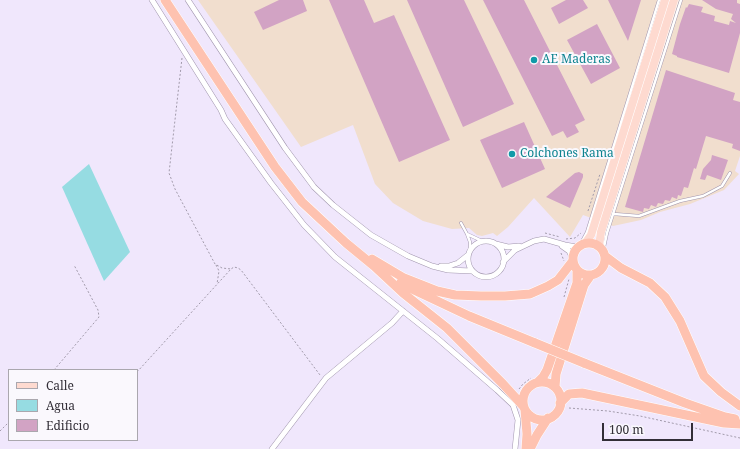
<!DOCTYPE html>
<html>
<head>
<meta charset="utf-8">
<style>
  body { margin:0 }
  #map { position:relative; width:740px; height:449px; overflow:hidden; background:#f0e7fc; font-family:"Noto Serif",serif }
  canvas { display:block }
  .legend { position:absolute; left:8px; top:369px; width:130px; height:72px; box-sizing:border-box; background:#faf8fd; border:1px solid #aaa7ae; margin:0; padding:5px 7px; list-style:none; font-size:12px; color:#322e37 }
  .legend li { display:flex; align-items:center; gap:8px; height:20px }
  .legend b { width:20px; border:1px solid #aaa7ae }
  .scale { position:absolute; left:602px; top:423px; width:91px; height:18px; box-sizing:border-box; border:2px solid #322e37; border-top:0; padding-left:5px; font-size:12px; line-height:14px; white-space:nowrap; color:#322e37; -webkit-text-stroke:3px #faf8fd; paint-order:stroke }
</style>
</head>
<body>
<div id="map">
<canvas width="740" height="449"></canvas>
<ul class="legend">
<li><b style="height:5px;background:#fedad0"></b>Calle</li>
<li><b style="height:11px;background:#96dce2"></b>Agua</li>
<li><b style="height:11px;background:#d2a3c4"></b>Edificio</li>
</ul>
<div class="scale">100 m</div>
</div>
<script>
const ctx = document.querySelector('canvas').getContext('2d');
ctx.lineJoin = 'round';
function fill(path, color) { ctx.fillStyle = color; ctx.fill(path, 'evenodd'); }
const poly = rows => new Path2D(rows.map(r => 'M' + r).join(''));
function strokePath(path, color, width, dash) { ctx.strokeStyle = color; ctx.lineWidth = width; ctx.lineCap = dash ? 'butt' : 'round'; ctx.setLineDash(dash || []); ctx.stroke(path); }
function label(font, color, halo, rows, align = 'center') {
  ctx.font = font + ' "Noto Serif",serif'; ctx.lineWidth = 4; ctx.setLineDash([]); ctx.textBaseline = 'middle'; ctx.strokeStyle = halo; ctx.fillStyle = color; for (const [text, x, y, turn = 0] of rows) {
    ctx.save(); ctx.translate(x, y); ctx.rotate((+turn || 0) * Math.PI / 180); ctx.textAlign = isNaN(turn) ? turn : align; if (halo) ctx.strokeText(text, 0, 0); ctx.fillText(text, 0, 0); ctx.restore();
  }
}
const industrial = poly([
  [198,0,740,0,740,156,735,171,739,174,724,190,690,204,660,212,641,220,613,226,583,215,570,237,534,198,508,227,497,236,493,233,482,236,477,235,469,228,452,229,423,221,393,203,375,184,353,125,301,147]
]);
const water = poly([
  [89,164,130,252,104,281,62,187]
]);
const building = poly([
  [279,0,303,0,307,11,263,30,254,12],
  [329,0,364,0,374,23,394,15,450,140,399,162],
  [407,0,464,0,514,104,463,127],
  [483,0,524,0,585,120,575,125,579,132,567,138,563,131,552,136],
  [566,0,583,0,588,8,559,24,551,8],
  [608,0,641,0,628,41],
  [702,0,737,0,737,3,740,4,740,33,729,73,677,57,677,56,672,54,680,24,686,7,687,8,689,4,703,7,701,12,715,16,714,21,729,25,730,21,736,23,731,19,733,14,716,9],
  [597,24,620,68,591,84,567,40],
  [666,70,735,93,733,100,740,102,740,151,732,148,733,144,706,136,696,169,694,168,688,188,684,187,681,196,678,195,677,199,672,197,670,201,665,200,663,204,658,203,656,207,651,205,649,209,644,208,643,212,625,207],
  [524,122,545,169,502,188,480,140],
  [712,155,728,160,721,180,707,175,705,180,700,179,703,169,711,160],
  [579,172,583,174,583,177,570,208,546,197,575,173]
]);
const path = poly([
  [182,58,169,173,175,189,215,264,222,268,231,269],
  [588,211,600,174],
  [545,233,560,237],
  [566,239,575,238,581,233],
  [561,253,564,261],
  [216,265,219,271,217,284],
  [564,297,569,279],
  [54,370,99,317,98,310,74,265],
  [137,372,231,269,234,267,238,268,241,270,320,375],
  [519,389,523,384,531,378],
  [569,408,608,411,640,416,740,438],
  [0,431,9,422]
]);
const lane = poly([
  [614,214,639,216,680,201,703,196,722,186,730,173],
  [461,223,467,234,470,242,470,251],
  [467,234,482,241],
  [580,245,587,232,659,0],
  [603,252,607,233,681,0]
]);
const street = poly([
  [152,0,221,110,225,119,271,183,304,225,335,257,437,338,497,390,513,405,518,420,515,449],
  [188,0,285,148,314,187,333,205,371,235,408,256,432,266,448,270,472,271],
  '468 259a18 18 0 1 1 36 0a18 18 0 1 1-36 0Z',
  [496,244,508,247,519,246],
  [562,246,569,251,572,257],
  [503,262,515,250,534,241,544,239,565,245,577,247],
  [441,266,449,266,458,263,468,255],
  [272,449,326,378,392,323,403,311]
]);
const primary = poly([
  [586,242,591,235,665,0],
  [599,246,601,232,674,0]
]);
const highway = poly([
  [165,0,275,167,302,202,346,243,374,266,403,293,447,328,503,384,524,407],
  '573 259a16 16 0 1 1 32 0a16 16 0 1 1-32 0Z',
  [605,256,621,268,650,283,665,297,680,321,704,376,721,392,740,406],
  [372,259,404,278,437,291,455,295,481,296,505,296,530,294,548,286,558,280,572,262],
  [401,282,414,290,469,316,535,343],
  [584,363,685,403,725,417,735,419],
  [538,382,543,377,547,370,577,283,577,271],
  '523 401a19 19 0 1 1 38 0a19 19 0 1 1-38 0Z',
  [555,387,556,374,584,285,591,275],
  [560,403,569,394,582,393,724,423,740,424],
  [525,410,527,434,526,449],
  [530,449,537,435,548,418]
]);
const highwayBridge = poly([
  [535,343,584,363]
]);
const markers = [
  [534,60,4,"#0f9aa8"],
  [512,154,4,"#0f9aa8"]
];
const cultureNames = [
  ["AE Maderas",542,60],
  ["Colchones Rama",520,154]
];
fill(industrial, '#f1dece');
fill(water, '#96dce2');
fill(building, '#d2a3c4');
strokePath(lane, '#a095ad', 3.5);
strokePath(street, '#a095ad', 6);
strokePath(primary, '#fff', 9);
strokePath(highway, '#fff', 10);
strokePath(path, '#a19aaa', 1, [2, 2]);
strokePath(lane, '#fff', 2.5);
strokePath(street, '#fff', 5);
strokePath(primary, '#fedad0', 8);
strokePath(highway, '#fec2b0', 9);
strokePath(highwayBridge, '#fff', 10, []);
strokePath(highwayBridge, '#fec2b0', 9);
for (const [x, y, r, color] of markers) { const dot = new Path2D(); dot.arc(x, y, r, 0, 2 * Math.PI); ctx.fillStyle = color; ctx.fill(dot); strokePath(dot, '#faf8fd', 1.5); }
label('12px', '#0d838f', '#faf8fd', cultureNames, 'left');
</script>
</body>
</html>
